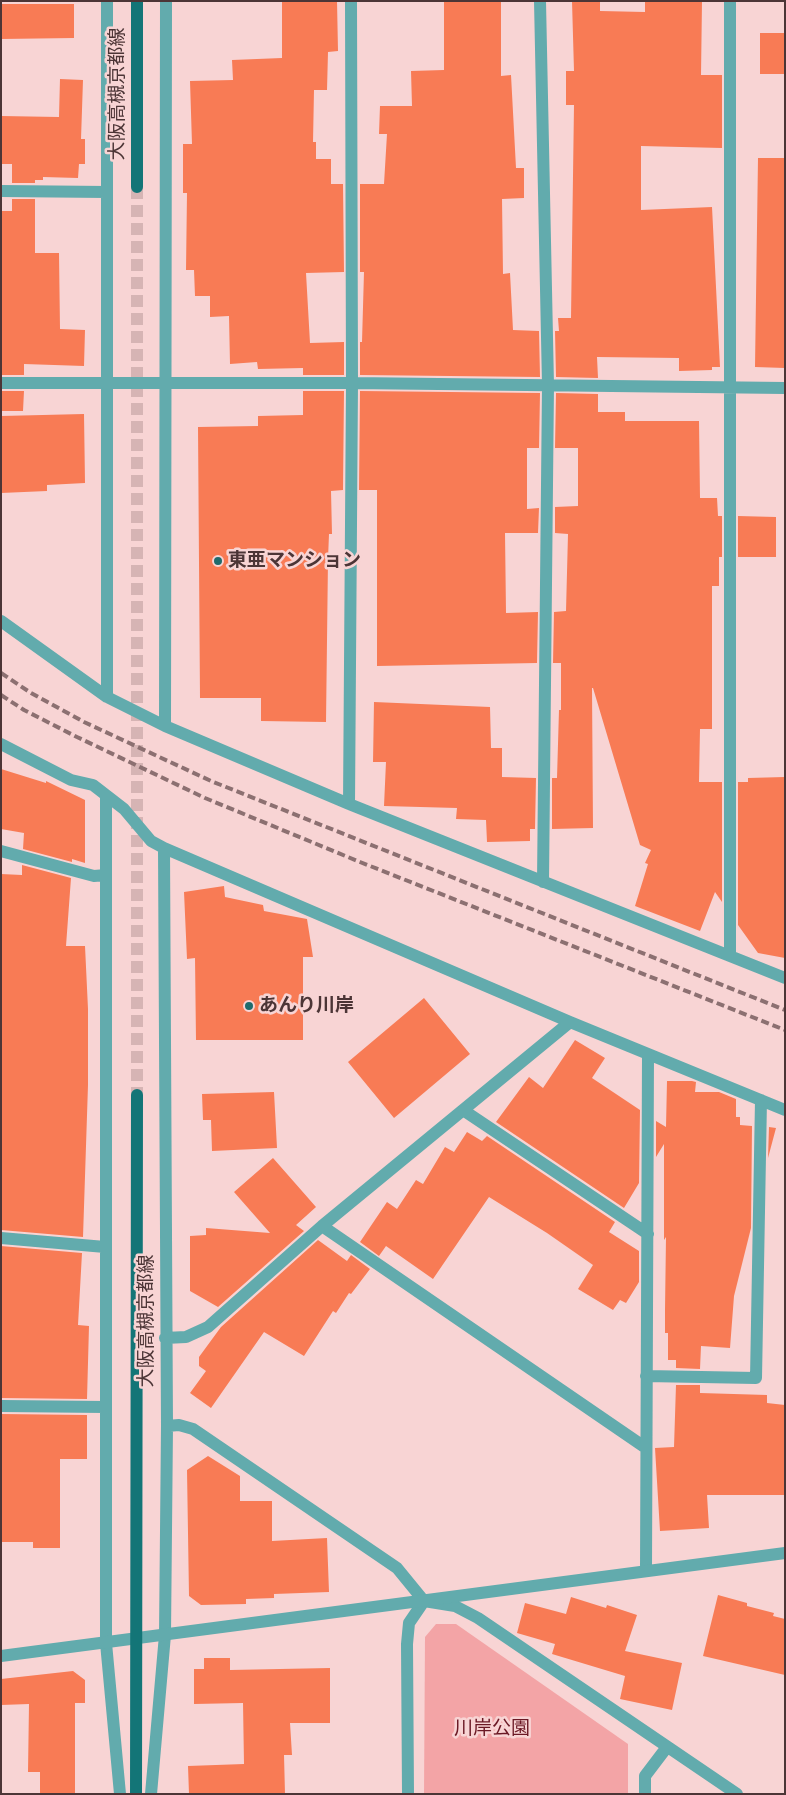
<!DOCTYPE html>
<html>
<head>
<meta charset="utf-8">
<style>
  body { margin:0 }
  #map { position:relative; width:786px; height:1795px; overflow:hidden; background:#f8d4d4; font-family:Karla,sans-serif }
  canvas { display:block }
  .frame { position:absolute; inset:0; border:2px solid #4c3536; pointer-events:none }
</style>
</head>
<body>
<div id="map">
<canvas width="786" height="1795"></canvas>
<div class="frame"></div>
</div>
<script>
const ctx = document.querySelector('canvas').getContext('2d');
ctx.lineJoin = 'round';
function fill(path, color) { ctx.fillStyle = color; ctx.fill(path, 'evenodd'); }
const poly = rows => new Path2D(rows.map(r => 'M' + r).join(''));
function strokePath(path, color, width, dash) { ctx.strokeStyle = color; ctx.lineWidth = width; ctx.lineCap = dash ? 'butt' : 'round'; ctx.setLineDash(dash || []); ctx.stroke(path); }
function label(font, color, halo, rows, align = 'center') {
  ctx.font = font + ' Karla,"Noto Sans JP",sans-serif'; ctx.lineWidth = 5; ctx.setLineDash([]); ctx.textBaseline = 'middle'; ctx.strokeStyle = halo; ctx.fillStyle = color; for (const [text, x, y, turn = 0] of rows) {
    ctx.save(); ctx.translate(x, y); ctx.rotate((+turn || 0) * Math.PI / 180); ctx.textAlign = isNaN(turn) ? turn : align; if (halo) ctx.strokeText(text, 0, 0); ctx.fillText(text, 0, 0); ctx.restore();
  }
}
const green = poly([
  [436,1624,456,1624,628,1744,628,1794,424,1794,425,1637]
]);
const building = poly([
  [282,1,337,1,338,51,328,52,327,90,314,90,313,142,316,142,316,159,331,159,331,184,343,184,344,272,306,273,310,343,344,342,344,375,303,375,303,368,258,369,257,362,230,364,229,316,210,317,210,296,195,296,194,270,186,270,187,193,183,193,183,144,192,144,190,81,233,80,232,60,282,58],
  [444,1,501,1,501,76,511,75,516,168,524,168,524,198,502,199,503,274,510,273,513,330,539,331,540,377,360,375,360,342,362,342,364,272,360,272,360,184,384,184,387,134,379,134,380,106,412,106,411,71,444,70],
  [572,1,600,1,600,11,645,12,645,1,702,1,701,75,722,75,722,148,641,146,641,210,712,207,720,367,712,367,712,370,679,371,679,358,597,357,598,378,556,377,555,331,559,331,558,318,571,318,574,105,566,105,566,71,574,71],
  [1,4,74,4,74,38,1,39],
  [760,33,785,33,785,74,760,74],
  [60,79,83,80,81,139,85,139,85,164,79,164,78,178,43,177,43,180,35,180,35,183,12,183,12,164,1,164,1,116,59,117],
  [758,158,785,158,785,368,755,367],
  [12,199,35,199,35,253,59,253,60,329,85,330,84,366,24,364,24,375,1,375,1,211,12,211],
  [1,391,24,391,23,411,1,411],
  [303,391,344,391,343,490,331,491,332,534,329,534,328,559,326,722,261,721,261,698,200,698,198,427,258,426,258,416,303,415],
  [360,391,540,393,539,448,527,448,527,509,539,508,538,533,505,533,506,613,538,612,537,663,377,666,377,490,359,490],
  [556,393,598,394,598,412,625,412,625,421,699,421,700,498,717,498,718,516,722,516,722,557,719,557,719,586,712,586,712,729,700,729,699,782,722,782,722,902,715,892,700,931,635,906,648,864,645,863,651,850,640,845,593,688,592,688,593,828,552,829,552,778,557,778,559,710,561,710,561,663,553,663,554,612,566,611,568,534,555,533,555,507,578,506,578,448,555,448],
  [84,414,85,483,47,485,47,491,1,493,1,416],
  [738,516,776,517,776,557,738,557],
  [374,702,490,707,491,748,502,748,502,777,536,778,535,829,530,829,530,841,487,842,486,820,456,819,457,808,384,806,386,762,373,762],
  [1,769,46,783,46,781,85,800,85,863,72,859,72,862,23,849,24,833,1,829],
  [785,777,785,958,758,953,738,925,738,782,748,782,748,778],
  [22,865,71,878,66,946,85,946,88,1009,88,1085,83,1237,1,1230,1,874,22,875],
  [224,886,225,897,263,905,264,911,307,919,313,957,303,957,303,1040,196,1040,195,958,187,959,184,892],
  [424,998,470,1054,394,1118,348,1062],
  [575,1040,605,1058,592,1078,640,1110,639,1183,624,1208,496,1122,529,1077,543,1088],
  [667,1081,692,1081,696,1082,695,1092,719,1092,736,1099,736,1117,740,1117,740,1125,752,1126,751,1228,734,1296,730,1348,701,1346,700,1369,676,1368,676,1360,668,1360,668,1333,665,1333,665,1310,666,1237,664,1240,664,1144,656,1157,656,1121,666,1127],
  [274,1092,277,1148,212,1151,211,1120,203,1120,202,1094],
  [769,1127,776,1128,768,1158],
  [467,1132,482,1141,487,1136,615,1222,609,1232,639,1251,639,1282,626,1303,620,1300,613,1310,578,1289,593,1265,547,1233,489,1197,433,1279,386,1246,379,1256,360,1242,387,1202,397,1209,416,1180,423,1184,445,1147,454,1152],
  [273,1158,316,1207,296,1225,304,1231,218,1307,190,1291,190,1236,206,1235,206,1228,270,1233,234,1192],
  [318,1240,347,1261,351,1255,370,1269,351,1294,349,1293,336,1313,333,1311,304,1356,264,1332,211,1408,190,1393,206,1371,199,1366,199,1357,221,1327],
  [1,1246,82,1253,78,1325,89,1326,87,1399,1,1398],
  [676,1385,700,1385,700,1393,767,1395,767,1403,785,1405,785,1495,707,1495,709,1528,660,1531,655,1448,674,1447],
  [1,1414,87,1415,87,1459,60,1459,60,1548,33,1548,33,1542,1,1542],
  [208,1456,240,1476,240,1501,272,1501,272,1541,327,1538,329,1592,274,1594,274,1598,246,1599,246,1604,201,1605,189,1596,187,1470],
  [718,1595,747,1603,747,1606,774,1613,773,1616,785,1619,785,1675,703,1656],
  [571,1597,606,1608,607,1605,637,1615,625,1651,682,1663,672,1710,620,1699,625,1676,552,1654,555,1644,517,1633,525,1603,566,1614],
  [204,1658,230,1658,230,1670,330,1668,330,1723,290,1723,292,1755,284,1755,285,1794,189,1794,188,1766,244,1764,243,1703,194,1704,194,1669,204,1669],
  [73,1671,85,1680,85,1703,75,1703,75,1794,40,1794,40,1772,28,1772,29,1704,1,1705,1,1679]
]);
const primaryTunnel = poly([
  [137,187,137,1095]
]);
const minor = poly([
  [107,1,107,697],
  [540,1,548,385,543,882],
  [730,1,730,956],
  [1,191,107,192],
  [1,383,352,383,785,388],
  [1,621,107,697,165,726,349,804,785,978],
  [165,726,166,1],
  [1,744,71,780,93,785,124,809,151,841,164,848,570,1022,785,1110],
  [106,795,106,1643,120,1794],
  [349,804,352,383,351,1],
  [1,851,94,876,106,875],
  [463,1110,648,1234],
  [322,1226,646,1448],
  [1,1238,105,1247],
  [165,1338,186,1337,208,1327,322,1226,570,1022],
  [646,1376,756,1378,761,1100],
  [1,1406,105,1407],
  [167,1426,179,1425,193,1429,397,1568,424,1601,455,1606,478,1618,737,1794],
  [646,1570,648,1054],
  [151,1794,165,1635,167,1426,164,848],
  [408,1794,407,1644,409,1623,424,1601],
  [645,1794,645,1776,667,1747]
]);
const tertiary = poly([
  [1,1656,785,1553]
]);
const primary = poly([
  [137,1,137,187],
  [136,1794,137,1095]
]);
const rail = poly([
  [1,673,31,693,84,722,211,781,785,1010],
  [1,695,24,710,77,737,205,798,360,862,785,1030]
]);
const markers = [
  [218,561,5,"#1f6b6d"],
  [249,1006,5,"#1f6b6d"]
];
const streetNames = [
  ["大阪高槻京都線",118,94,-90],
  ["大阪高槻京都線",147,1321,-90]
];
const poiNames = [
  ["東亜マンション",228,561],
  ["あんり川岸",259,1006]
];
const parkNames = [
  ["川岸公園",492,1729]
];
fill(green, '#f3a4a6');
fill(building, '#f87b55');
strokePath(primaryTunnel, '#d6b4b4', 12, [12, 6]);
strokePath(minor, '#62abad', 12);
strokePath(tertiary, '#62abad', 12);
strokePath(primary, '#137577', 12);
strokePath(rail, '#8c7071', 4, [8, 4]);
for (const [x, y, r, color] of markers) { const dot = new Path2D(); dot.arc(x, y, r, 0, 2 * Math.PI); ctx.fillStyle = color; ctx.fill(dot); strokePath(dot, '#f8d4d4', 2); }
label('19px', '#4c3536', '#f8d4d4', streetNames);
label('bold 19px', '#4c3536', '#f8d4d4', poiNames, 'left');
label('19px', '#6b1824', '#f8d4d4', parkNames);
</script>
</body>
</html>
